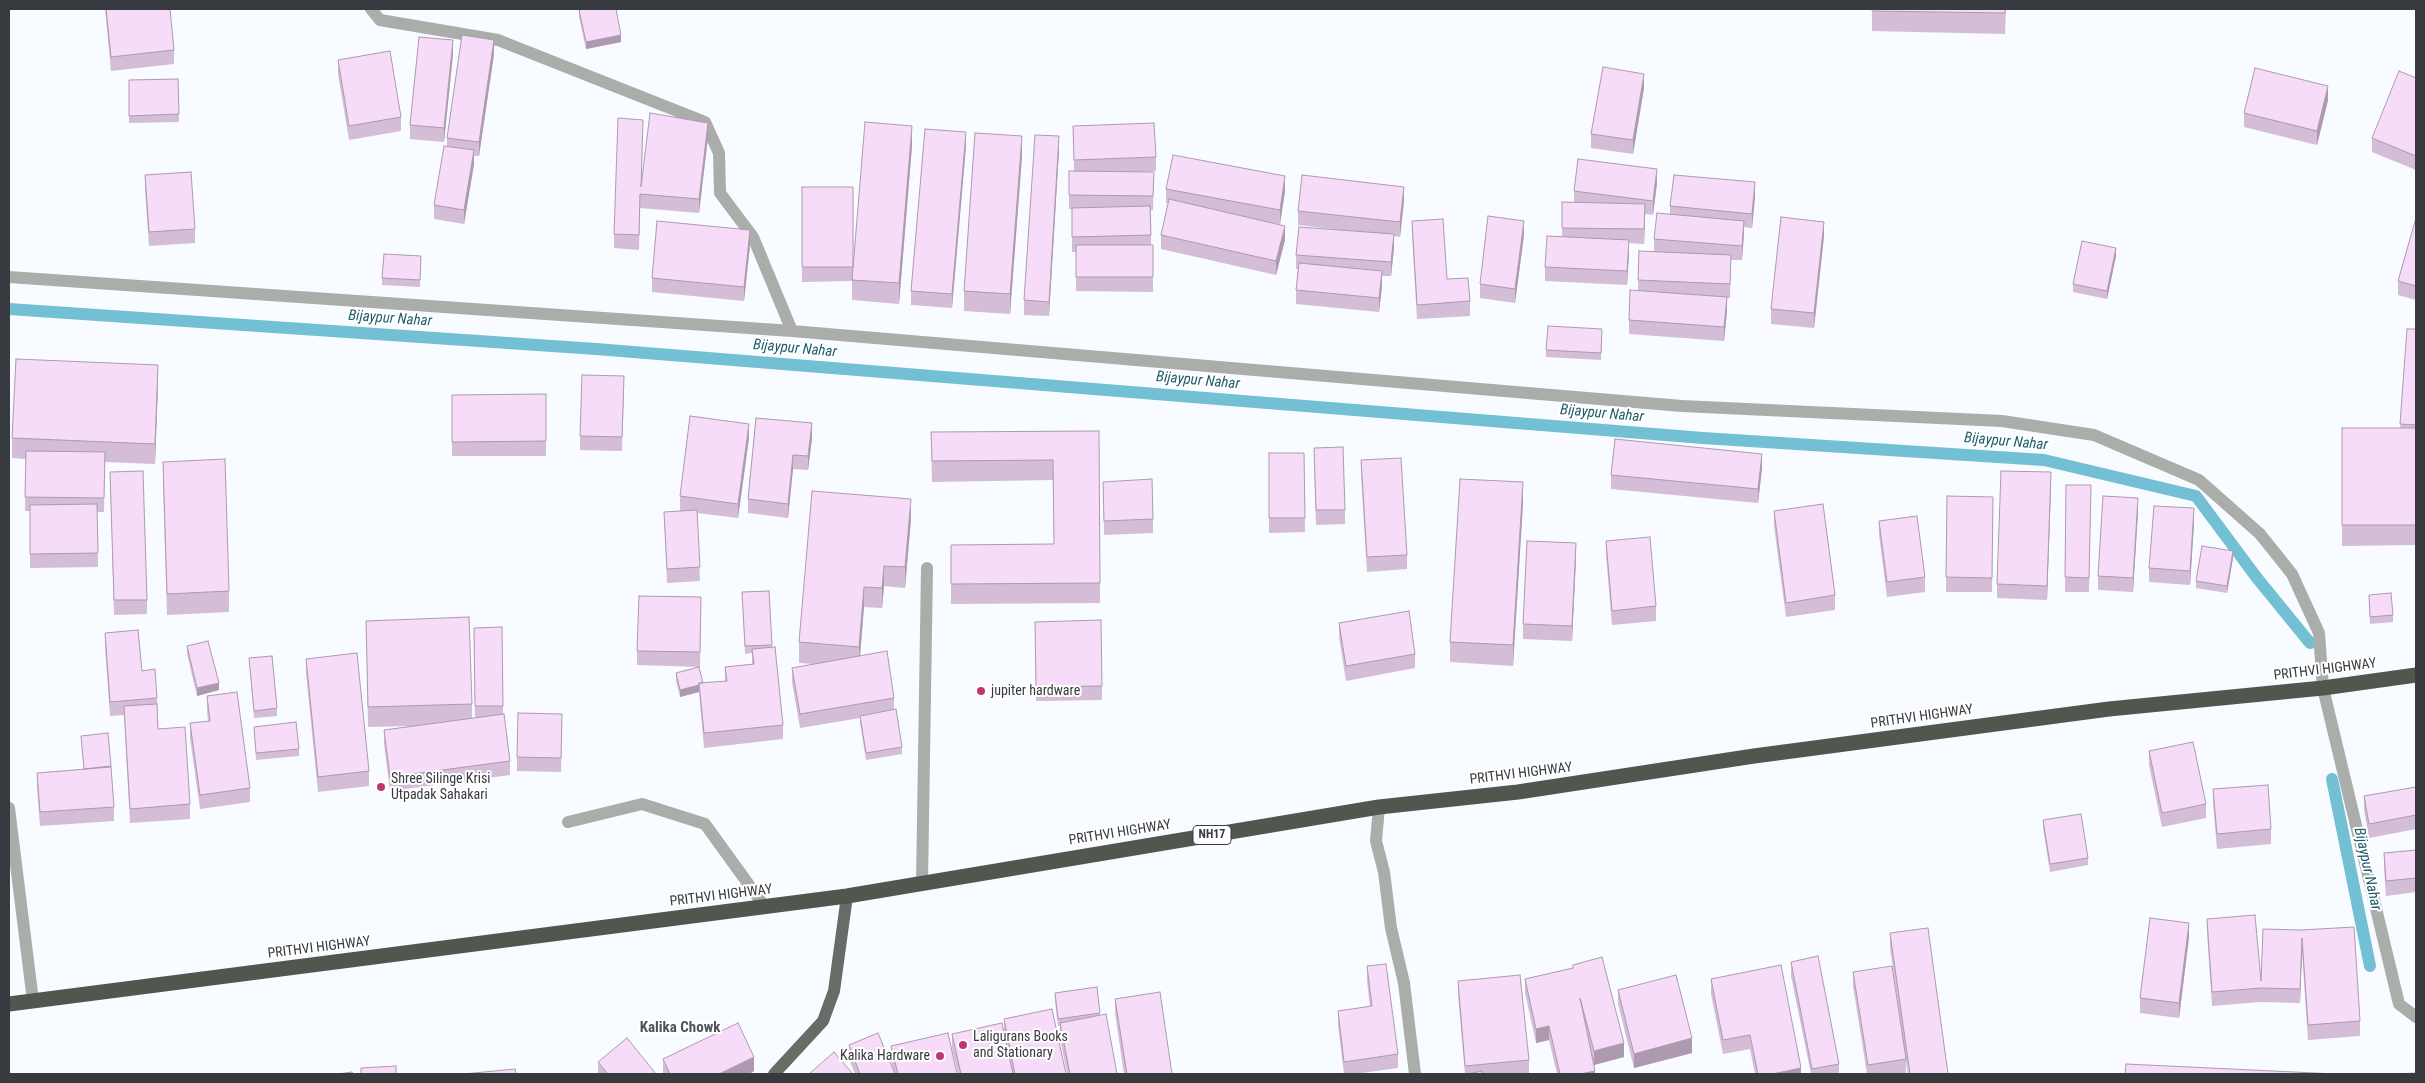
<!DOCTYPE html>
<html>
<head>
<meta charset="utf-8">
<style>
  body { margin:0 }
  #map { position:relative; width:2425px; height:1083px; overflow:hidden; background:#f8fbff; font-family:"Roboto Condensed",sans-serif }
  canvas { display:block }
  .frame { position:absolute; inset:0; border:10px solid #373a3e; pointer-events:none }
</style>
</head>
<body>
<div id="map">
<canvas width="2425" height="1083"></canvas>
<div class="frame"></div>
</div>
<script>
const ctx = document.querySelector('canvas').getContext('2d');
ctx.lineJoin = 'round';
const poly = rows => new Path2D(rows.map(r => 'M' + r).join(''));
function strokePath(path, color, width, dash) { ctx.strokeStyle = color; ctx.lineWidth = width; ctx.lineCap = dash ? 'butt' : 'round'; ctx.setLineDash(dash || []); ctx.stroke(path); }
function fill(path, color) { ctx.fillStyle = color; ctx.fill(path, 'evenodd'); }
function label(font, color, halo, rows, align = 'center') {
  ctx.font = font + ' "Roboto Condensed",sans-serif'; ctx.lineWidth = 4; ctx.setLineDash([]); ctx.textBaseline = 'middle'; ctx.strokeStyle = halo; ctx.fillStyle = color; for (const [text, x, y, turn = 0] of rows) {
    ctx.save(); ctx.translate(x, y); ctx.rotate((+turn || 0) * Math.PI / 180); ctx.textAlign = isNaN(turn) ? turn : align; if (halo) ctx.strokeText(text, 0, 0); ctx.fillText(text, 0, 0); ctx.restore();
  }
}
const stream = poly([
  [9,309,596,349,1703,438,2044,460,2196,496,2257,578,2310,643],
  [2332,779,2370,966]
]);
const minor = poly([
  [371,9,380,20,498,40,705,122,719,153,720,193,753,237,792,331],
  [9,277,792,331,1682,406,2002,421,2094,435,2199,480,2260,534,2292,574,2319,633,2323,688,2399,1004,2416,1017],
  [1379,807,1376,841,1384,872,1391,928,1404,983,1415,1074],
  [9,808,33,1001],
  [568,822,642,804,705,824,765,907],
  [922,883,927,568]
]);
const major = poly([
  [774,1074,823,1021,834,991,847,896]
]);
const highway = poly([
  [9,1004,847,896,1379,807,1518,792,1754,756,2109,709,2323,688,2416,675]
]);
const wall = poly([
  [105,9,170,9,174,50,174,64,111,71],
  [1872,9,2006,9,2005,34,1872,31],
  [579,10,621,42,586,49,579,17],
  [453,54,444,142,410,139,410,125],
  [494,54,479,156,474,156,474,164,464,224,434,219,434,205,447,146,447,138],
  [338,60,401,117,401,131,349,140,338,74],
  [2416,78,2416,170,2372,152,2372,138],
  [178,79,179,122,129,123,129,80],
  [1644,88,1633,154,1591,148,1591,134],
  [2328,100,2317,145,2244,127,2244,113],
  [1073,126,1156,157,1156,171,1142,172,1154,172,1153,210,1151,210,1151,245,1153,245,1153,292,1076,291,1076,252,1072,252,1072,209,1069,209,1069,195,1074,171],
  [643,134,641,182,708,137,699,213,640,208,639,250,614,248,614,234],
  [912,146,899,304,852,300,852,281,802,282,802,187,853,261],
  [966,146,952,308,911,305,911,291],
  [1059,150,1049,316,1024,315,1024,300],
  [1022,156,1010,314,964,311,964,291],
  [145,175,195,229,195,243,149,246,145,190],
  [1657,183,1653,215,1645,214,1644,244,1629,243,1627,285,1545,281,1545,267,1562,237,1562,202,1574,202,1574,191],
  [1166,189,1285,191,1280,224,1263,221,1285,240,1276,275,1161,249,1161,235,1168,203,1166,203],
  [1755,197,1752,228,1744,227,1742,260,1731,260,1730,298,1727,298,1727,311,1724,341,1629,334,1629,320,1638,291,1639,251,1654,252,1654,239,1670,214,1670,206],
  [1404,201,1400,237,1394,236,1394,248,1391,276,1382,276,1382,286,1379,312,1296,304,1296,290,1298,269,1296,269,1296,255,1350,231,1298,225,1298,211],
  [2416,218,2416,300,2398,295,2398,281],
  [1412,221,1447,279,1470,301,1470,316,1417,319,1412,235],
  [1524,235,1515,303,1480,298,1480,284],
  [1824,236,1814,328,1771,324,1771,309],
  [750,245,744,301,652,292,652,278],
  [421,256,420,287,382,285,382,278],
  [2116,256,2107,299,2073,292,2073,284],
  [2416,329,2416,545,2342,546,2342,428,2400,428],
  [1602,337,1601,360,1546,357,1546,350],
  [158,385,155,464,105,462,104,512,97,512,98,567,30,568,30,511,25,511,26,459,12,458,12,438],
  [624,390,622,451,580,450,580,436],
  [546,394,546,456,452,456,452,395],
  [756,418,812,438,808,470,793,469,788,518,748,513,748,499],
  [1099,431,1100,603,951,604,951,545,1054,544,1053,480,932,482,931,432],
  [749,438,738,518,697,513,700,581,667,583,664,512,680,511,680,496],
  [1269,453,1304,453,1305,532,1269,533],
  [1361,460,1407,555,1407,569,1367,572,1361,474],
  [163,462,229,591,229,612,167,615,163,482],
  [1314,462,1345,510,1345,524,1316,525],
  [1762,468,1758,503,1611,489,1611,475],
  [110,472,147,600,147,614,114,615],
  [1103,482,1153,519,1153,533,1104,535],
  [2066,485,2091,485,2089,592,2065,592],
  [2051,486,2047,600,1997,598,1997,584],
  [1947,496,1993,497,1992,592,1946,592],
  [1523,503,1513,666,1450,662,1450,642],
  [1774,511,1835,595,1835,610,1786,617,1774,526],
  [2138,512,2133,592,2098,590,2098,576],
  [911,519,905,588,884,586,882,608,864,607,860,656,894,698,894,710,902,747,902,754,866,760,860,723,860,718,800,728,792,682,792,668,814,664,799,663,799,642],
  [1879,521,1925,577,1925,592,1887,597,1879,535],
  [2194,523,2190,585,2149,582,2149,568],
  [1606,541,1656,606,1656,621,1612,625,1606,555],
  [1576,558,1572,641,1523,639,1523,624],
  [2233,558,2227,593,2196,588,2196,581],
  [769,591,772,647,783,725,783,739,704,748,699,692,680,697,676,681,676,673,703,683,725,681,725,667,752,664,752,653,745,654,742,592],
  [2369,595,2393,615,2393,622,2370,624],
  [701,597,700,667,637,665,637,651],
  [366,621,472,704,472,718,475,718,474,628,502,627,503,714,510,761,510,775,390,791,384,744,384,730,412,726,368,727],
  [1035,622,1102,686,1102,700,1036,701],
  [1339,623,1415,654,1415,668,1346,681,1339,637],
  [105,633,142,671,157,698,158,729,190,804,190,819,130,823,124,715,110,716,105,647],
  [187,646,219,690,197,696,187,654],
  [249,658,277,708,277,716,254,718],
  [306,659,369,771,369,786,318,792,306,673],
  [207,696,250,788,250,802,200,809,190,738,190,723,208,721,207,711],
  [254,727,299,749,299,756,256,760],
  [562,728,561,772,517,771,517,757],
  [81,736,111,766,114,807,114,821,40,826,37,787,37,773,84,769],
  [2149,751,2206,804,2206,818,2162,827,2149,765],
  [2416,787,2416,829,2369,838,2364,810,2364,796],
  [2213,789,2271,829,2271,844,2217,849,2213,803],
  [2043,820,2088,858,2088,865,2050,872,2043,828],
  [2416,850,2416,892,2386,896,2384,868,2384,853],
  [2207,919,2261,981,2301,930,2360,1021,2360,1036,2308,1040,2302,952,2300,1003,2261,1002,2212,1006,2207,933],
  [1890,933,1948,1074,1908,1074,1906,1061,1906,1074,1867,1074,1853,986,1853,972,1903,1039,1890,948],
  [2189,937,2179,1018,2140,1013,2140,998],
  [1791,962,1839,1064,1839,1074,1811,1074,1791,976],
  [1573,965,1624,1057,1594,1065,1595,1074,1557,1074,1549,1040,1536,1043,1525,993,1525,979,1573,968],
  [1367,966,1398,1054,1398,1068,1355,1074,1344,1074,1338,1025,1338,1011,1370,1007,1367,981],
  [1711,979,1801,1074,1755,1074,1750,1049,1723,1054,1711,994],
  [1458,981,1529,1060,1529,1074,1465,1074,1458,995],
  [1097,987,1100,1015,1117,1074,1067,1074,1060,1038,1060,1026,1058,1026,1055,1001,1055,993],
  [1618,990,1692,1053,1634,1068,1618,1004],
  [1115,999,1172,1074,1124,1074,1115,1013],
  [1004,1019,1066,1074,958,1074,952,1048,952,1034,1004,1030],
  [849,1045,894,1073,891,1060,891,1046,957,1074,855,1074,849,1059],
  [663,1059,754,1071,749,1074,663,1074],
  [598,1062,656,1074,598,1074]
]);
const shadedWall = poly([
  [621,35,621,42,586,49,586,42],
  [453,40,453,54,444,142,444,128],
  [494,40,494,54,479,156,479,142],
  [1644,74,1644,88,1633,154,1633,140],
  [2328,86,2328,100,2317,145,2317,131],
  [708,123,708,137,699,213,699,199],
  [912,126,912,146,899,304,899,283],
  [966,132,966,146,952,308,952,294],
  [1022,136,1022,156,1010,314,1010,294],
  [1059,136,1059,150,1049,316,1049,302],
  [474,150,474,164,464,224,464,210],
  [1657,169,1657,183,1653,215,1653,201],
  [1285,176,1285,191,1280,224,1280,210],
  [1755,182,1755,197,1752,228,1752,214],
  [1404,187,1404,201,1400,237,1400,222],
  [1645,204,1645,218,1644,244,1644,229],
  [1524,221,1524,235,1515,303,1515,289],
  [1744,221,1744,235,1742,260,1742,246],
  [1824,222,1824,236,1814,328,1814,313],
  [1285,226,1285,240,1276,275,1276,261],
  [750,230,750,245,744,301,744,287],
  [1394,234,1394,248,1391,276,1391,262],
  [1629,240,1629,255,1627,285,1627,271],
  [2116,248,2116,256,2107,299,2107,291],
  [1382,271,1382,286,1379,312,1379,298],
  [1727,297,1727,311,1724,341,1724,327],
  [158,365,158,385,155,464,155,444],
  [812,423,812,438,808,470,808,456],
  [749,424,749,438,738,518,738,504],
  [1762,454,1762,468,1758,503,1758,489],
  [793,455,793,469,788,518,788,504],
  [2051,472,2051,486,2047,600,2047,586],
  [1523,482,1523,503,1513,666,1513,645],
  [2138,498,2138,512,2133,592,2133,578],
  [911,499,911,519,905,588,905,567],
  [2194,508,2194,523,2190,585,2190,571],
  [1576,543,1576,558,1572,641,1572,626],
  [2233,551,2233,558,2227,593,2227,586],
  [884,566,884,586,882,608,882,588],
  [864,587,864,607,859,668,859,647],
  [219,683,219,690,197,696,197,688],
  [699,685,699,692,680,697,680,690],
  [2189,923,2189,937,2179,1018,2179,1003],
  [2302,938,2302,952,2300,1003,2300,989],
  [1549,1026,1549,1040,1536,1043,1536,1029],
  [1692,1038,1692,1053,1634,1068,1634,1054],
  [1624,1043,1624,1057,1594,1065,1594,1051],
  [754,1057,754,1071,749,1074,719,1074],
  [1801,1068,1801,1074,1772,1074],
  [1595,1071,1595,1074,1580,1074]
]);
const building = poly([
  [106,9,170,9,174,50,111,57,106,9],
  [585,9,616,9,621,35,586,42,579,10,585,9],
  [1872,9,2005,9,2005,13,1872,11,1872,9],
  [462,35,494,40,479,142,447,138,462,35],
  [419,37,453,40,444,128,410,125,419,37],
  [390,51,401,117,349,126,338,60,390,51],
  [1603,67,1644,74,1633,140,1591,134,1603,67],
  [2255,68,2328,86,2317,131,2244,113,2255,68],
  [2399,71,2416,78,2416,156,2372,138,2399,71],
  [178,79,179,114,129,116,129,80,178,79],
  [650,113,708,123,699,199,640,194,639,235,614,234,618,118,643,120,641,187,650,113],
  [865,122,912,126,899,283,852,280,865,122],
  [1154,123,1156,157,1074,160,1073,126,1154,123],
  [925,129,966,132,952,294,911,291,925,129],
  [975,133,1022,136,1010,294,964,291,975,133],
  [1035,135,1059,136,1049,302,1024,300,1035,135],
  [444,146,474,150,464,210,434,205,444,146],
  [1173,155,1285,176,1280,210,1166,189,1173,155],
  [1578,159,1657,169,1653,201,1574,191,1578,159],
  [1069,171,1154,172,1153,196,1069,195,1069,171],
  [191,172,195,229,149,232,145,175,191,172],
  [1302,175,1404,187,1400,222,1298,211,1302,175],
  [1674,175,1755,182,1752,214,1670,206,1674,175],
  [802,187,853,187,853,267,802,267,802,187],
  [1169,199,1285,226,1276,261,1161,235,1169,199],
  [1562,202,1645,204,1644,229,1562,228,1562,202],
  [1150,206,1151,235,1072,237,1072,208,1150,206],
  [1657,213,1744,221,1742,246,1654,239,1657,213],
  [1488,216,1524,221,1515,289,1480,284,1488,216],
  [1781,217,1824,222,1814,313,1771,309,1781,217],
  [2416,218,2416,286,2398,281,2416,218],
  [1443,219,1447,279,1468,278,1470,301,1417,305,1412,221,1443,219],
  [657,221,750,230,744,287,652,278,657,221],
  [1299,227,1394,234,1391,262,1296,255,1299,227],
  [1547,236,1629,240,1627,271,1545,267,1547,236],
  [2082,241,2116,248,2107,291,2073,284,2082,241],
  [1076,245,1153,245,1153,277,1076,277,1076,245],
  [1639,251,1731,255,1730,284,1638,280,1639,251],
  [384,254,421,256,420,280,382,278,384,254],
  [1299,263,1382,271,1379,298,1296,290,1299,263],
  [1630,290,1727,297,1724,327,1629,320,1630,290],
  [1548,326,1602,329,1601,353,1546,350,1548,326],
  [2407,329,2416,329,2416,425,2400,424,2407,329],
  [16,359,158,365,155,444,12,438,16,359],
  [582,375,624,376,622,437,580,436,582,375],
  [546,394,546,441,452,442,452,395,546,394],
  [690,416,749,424,738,504,680,496,690,416],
  [756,418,812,423,808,456,793,455,788,504,748,499,756,418],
  [2342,428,2416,428,2416,525,2342,525,2342,428],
  [1099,431,1100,583,951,584,951,545,1054,544,1053,460,932,461,931,432,1099,431],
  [1615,439,1762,454,1758,489,1611,475,1615,439],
  [1343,447,1345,510,1316,510,1314,448,1343,447],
  [26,451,105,452,104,498,25,497,26,451],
  [1269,453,1304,453,1305,518,1269,518,1269,453],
  [1401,458,1407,555,1367,557,1361,460,1401,458],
  [225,459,229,591,167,594,163,462,225,459],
  [143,471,147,600,114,600,110,472,143,471],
  [2001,471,2051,472,2047,586,1997,584,2001,471],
  [1152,479,1153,519,1104,521,1103,482,1152,479],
  [1460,479,1523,482,1513,645,1450,642,1460,479],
  [2066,485,2091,485,2089,578,2065,577,2066,485],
  [812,491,911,499,905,567,884,566,882,588,864,587,859,647,799,642,812,491],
  [1947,496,1993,497,1992,578,1946,577,1947,496],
  [2103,496,2138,498,2133,578,2098,576,2103,496],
  [97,504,98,553,30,554,30,505,97,504],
  [1823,504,1835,595,1786,603,1774,511,1823,504],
  [2154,506,2194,508,2190,571,2149,568,2154,506],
  [697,510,700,567,667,569,664,512,697,510],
  [1917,516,1925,577,1887,582,1879,521,1917,516],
  [1650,537,1656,606,1612,611,1606,541,1650,537],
  [1527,541,1576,543,1572,626,1523,624,1527,541],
  [2202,546,2233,551,2227,586,2196,581,2202,546],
  [769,591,772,645,745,646,742,592,769,591],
  [2391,593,2393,615,2370,617,2369,595,2391,593],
  [639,596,701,597,700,652,637,651,639,596],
  [1409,611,1415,654,1346,666,1339,623,1409,611],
  [469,617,472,704,368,707,366,621,469,617],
  [1101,620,1102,686,1036,687,1035,622,1101,620],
  [502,627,503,706,475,706,474,628,502,627],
  [138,630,142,671,155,669,157,698,110,702,105,633,138,630],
  [208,641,219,683,197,688,187,646,208,641],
  [775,647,783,725,704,733,699,683,727,681,725,667,754,664,752,649,775,647],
  [887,651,894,698,800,714,792,668,887,651],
  [357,653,369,771,318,777,306,659,357,653],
  [272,656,277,708,254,711,249,658,272,656],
  [699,667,703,683,699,683,699,685,680,690,676,673,699,667],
  [237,692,250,788,200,795,190,723,210,721,207,696,237,692],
  [157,704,158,729,185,727,190,804,130,809,124,706,157,704],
  [896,709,902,747,866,753,860,716,896,709],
  [518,713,562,714,561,758,517,757,518,713],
  [504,714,510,761,390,777,384,730,504,714],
  [296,722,299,749,256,753,254,727,296,722],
  [108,733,111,766,84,769,81,736,108,733],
  [2193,742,2206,804,2162,813,2149,751,2193,742],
  [111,767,114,807,40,812,37,773,111,767],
  [2268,785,2271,829,2217,834,2213,789,2268,785],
  [2416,787,2416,815,2369,824,2364,796,2416,787],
  [2081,814,2088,858,2050,864,2043,820,2081,814],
  [2416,850,2416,878,2386,881,2384,853,2416,850],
  [2255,915,2261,981,2263,929,2301,930,2354,927,2360,1021,2308,1025,2302,938,2300,989,2261,988,2212,992,2207,919,2255,915],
  [2150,918,2189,923,2179,1003,2140,998,2150,918],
  [1928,928,1948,1074,1910,1074,1890,933,1928,928],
  [1818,956,1839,1064,1812,1069,1791,962,1818,956],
  [1602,957,1624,1043,1594,1051,1580,998,1595,1071,1580,1074,1560,1074,1549,1026,1536,1029,1525,979,1573,968,1573,965,1602,957],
  [1386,964,1398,1054,1344,1062,1338,1011,1372,1006,1367,966,1386,964],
  [1781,965,1801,1068,1772,1074,1758,1074,1750,1035,1723,1040,1711,979,1781,965],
  [1892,966,1906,1059,1868,1065,1853,972,1892,966],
  [1520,975,1529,1060,1465,1066,1458,981,1520,975],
  [1676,975,1692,1038,1634,1054,1618,990,1676,975],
  [1097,987,1100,1013,1058,1019,1055,993,1097,987],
  [1160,992,1172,1074,1127,1074,1115,999,1160,992],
  [1052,1009,1066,1074,1015,1074,1004,1019,1052,1009],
  [1106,1014,1117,1074,1070,1074,1060,1023,1106,1014],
  [738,1023,754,1057,719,1074,670,1074,663,1059,738,1023],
  [1002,1023,1013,1074,961,1074,952,1034,1002,1023],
  [878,1033,895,1074,860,1074,849,1045,878,1033],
  [948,1033,957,1074,898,1074,891,1046,948,1033],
  [627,1038,656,1074,608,1074,598,1062,627,1038],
  [834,1052,853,1074,809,1074,834,1052],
  [2126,1064,2336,1074,2125,1074,2126,1064],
  [396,1066,396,1074,361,1074,361,1068,396,1066],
  [515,1069,516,1074,463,1074,515,1069],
  [1482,1071,1482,1074,1468,1074,1482,1071],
  [352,1072,353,1074,338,1074,352,1072],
  [2416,1073,2416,1074,2395,1074,2416,1073]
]);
const markers = [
  [981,691,5,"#bf356e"],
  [381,787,5,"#bf356e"],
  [963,1045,5,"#bf356e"],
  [940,1056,5,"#bf356e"]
];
const shields = [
  [1212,835,38]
];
const shieldNames = [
  ["NH17",1212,835]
];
const streetNames = [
  ["PRITHVI HIGHWAY",2325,670,-7],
  ["PRITHVI HIGHWAY",1922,717,-8],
  ["PRITHVI HIGHWAY",1521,774,-7],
  ["PRITHVI HIGHWAY",1120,833,-9],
  ["PRITHVI HIGHWAY",721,896,-7],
  ["PRITHVI HIGHWAY",319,948,-7]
];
const poiNames = [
  ["jupiter hardware",991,691],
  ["Shree Silinge Krisi",391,779],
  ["Utpadak Sahakari",391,795],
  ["Laligurans Books",973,1037],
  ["and Stationary",973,1053],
  ["Kalika Hardware",930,1056,"right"]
];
const waterNames = [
  ["Bijaypur Nahar",390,319,4],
  ["Bijaypur Nahar",795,349,5],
  ["Bijaypur Nahar",1198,381,5],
  ["Bijaypur Nahar",1602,414,5],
  ["Bijaypur Nahar",2006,442,5],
  ["Bijaypur Nahar",2367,869,78]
];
const neighbourhoodNames = [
  ["Kalika Chowk",680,1028]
];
strokePath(stream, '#73bfd3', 12);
strokePath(minor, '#aaada9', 12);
strokePath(major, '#676d66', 12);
strokePath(highway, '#50574f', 15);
fill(wall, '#d4bdd6');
fill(shadedWall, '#ad9aae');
fill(building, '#f7dcf9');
strokePath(building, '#ad9aae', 1);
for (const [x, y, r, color] of markers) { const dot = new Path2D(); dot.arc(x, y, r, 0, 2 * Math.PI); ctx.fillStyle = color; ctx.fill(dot); strokePath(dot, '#fff', 2); }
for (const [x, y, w] of shields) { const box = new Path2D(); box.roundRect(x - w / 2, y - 9.5, w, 19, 4); ctx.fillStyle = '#fff'; ctx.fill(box); strokePath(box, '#373a3e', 1); }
label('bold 12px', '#373a3e', null, shieldNames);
label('14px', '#373a3e', '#fff', streetNames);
label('14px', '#373a3e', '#fff', poiNames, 'left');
label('italic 15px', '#1f5d6c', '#fff', waterNames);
label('bold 15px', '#4d545c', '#fff', neighbourhoodNames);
</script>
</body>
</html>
